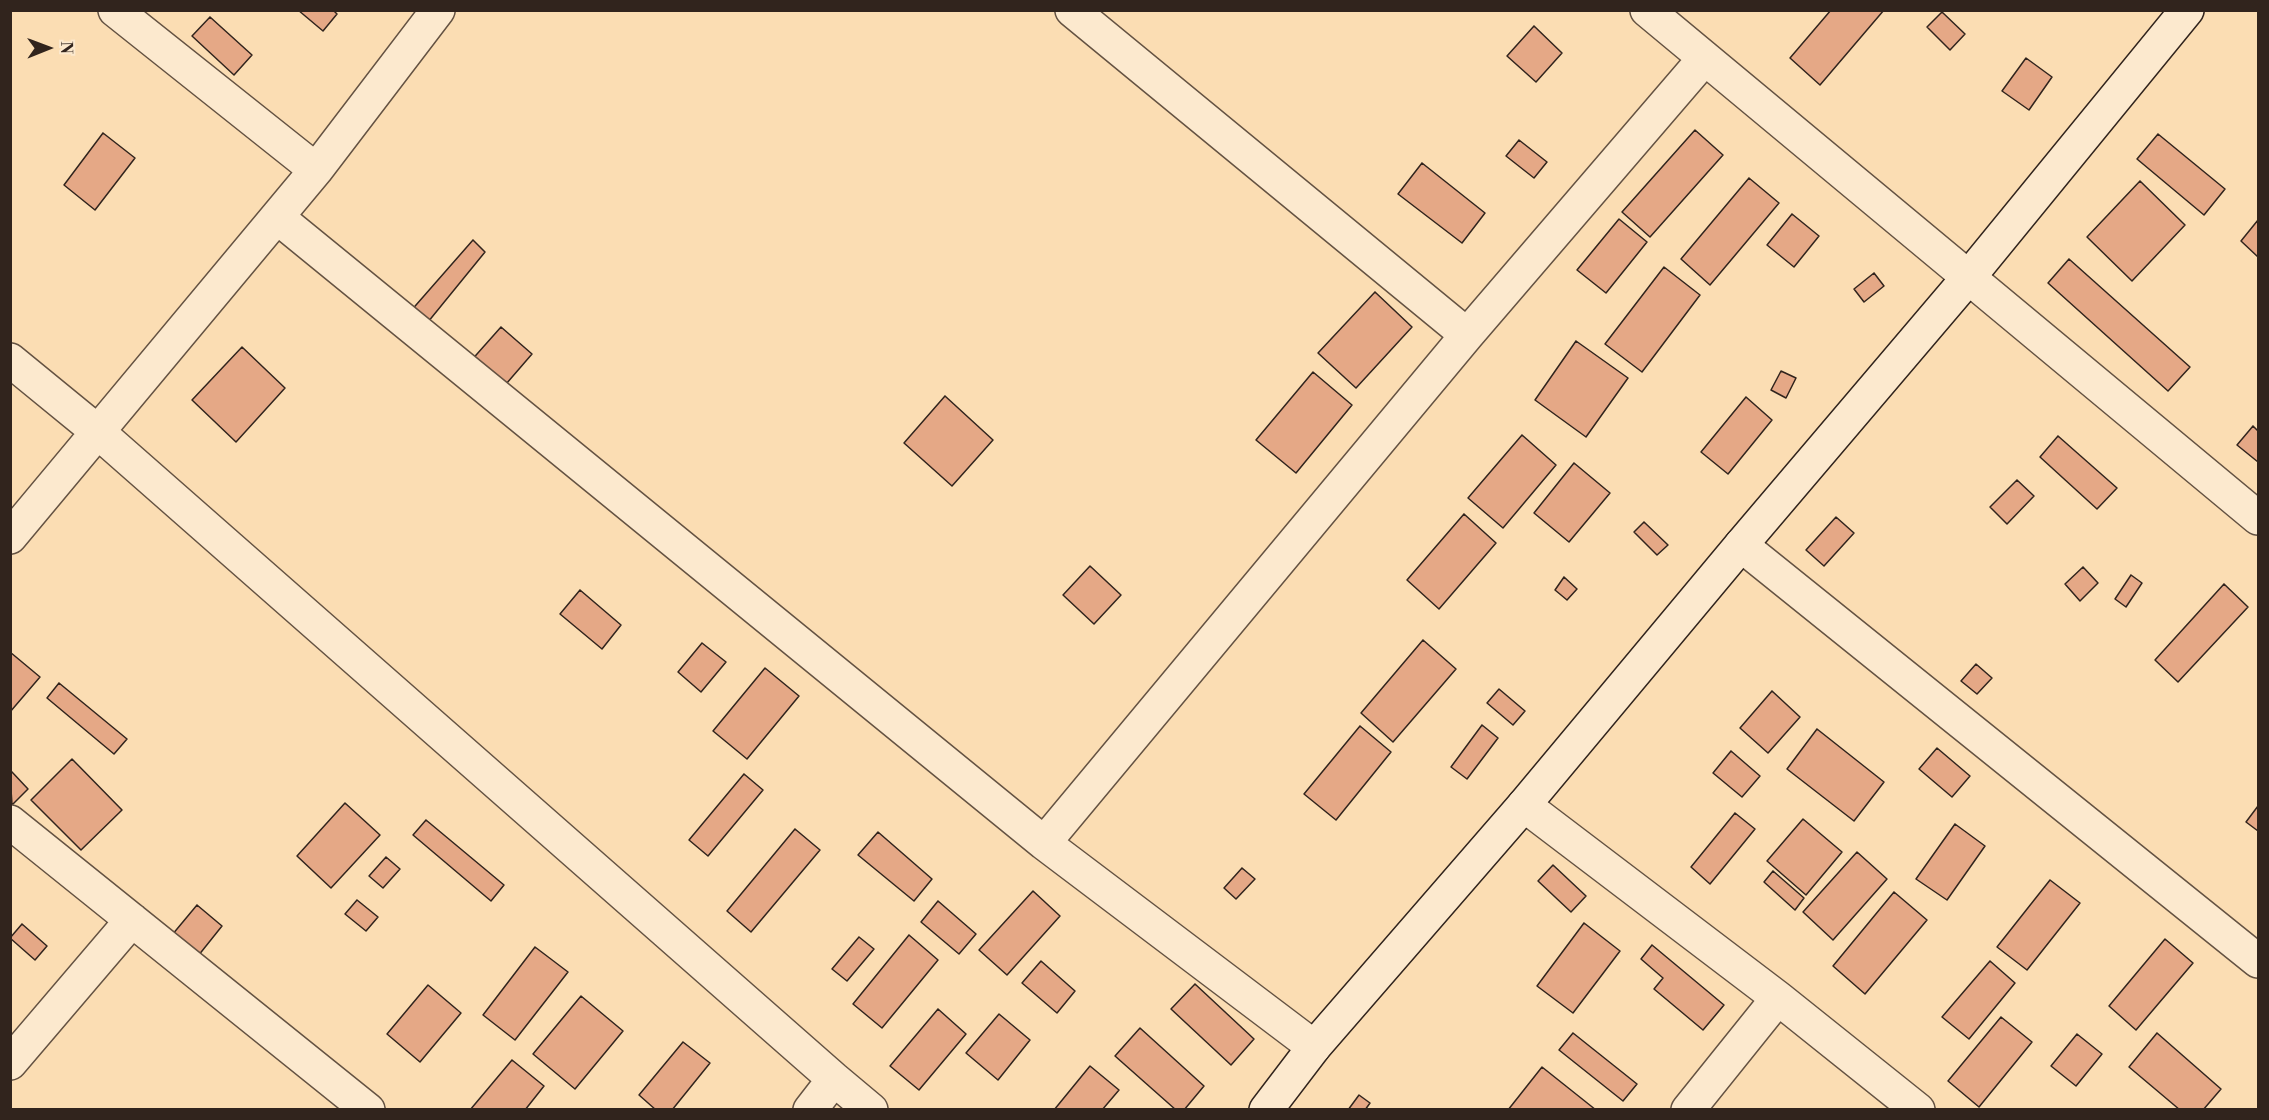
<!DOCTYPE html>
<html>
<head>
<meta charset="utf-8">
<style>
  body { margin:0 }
  #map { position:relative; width:2269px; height:1120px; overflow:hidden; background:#fbddb3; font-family:"Libre Bodoni",serif }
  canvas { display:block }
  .frame { position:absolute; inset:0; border:12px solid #31241d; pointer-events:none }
  .north { position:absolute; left:18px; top:18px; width:60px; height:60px; -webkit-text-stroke:4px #fce9ce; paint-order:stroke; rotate:89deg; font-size:16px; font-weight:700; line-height:24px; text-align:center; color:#31241d }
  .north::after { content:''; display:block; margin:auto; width:21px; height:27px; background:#31241d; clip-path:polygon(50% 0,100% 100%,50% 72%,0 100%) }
</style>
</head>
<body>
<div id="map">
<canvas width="2269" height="1120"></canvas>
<div class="frame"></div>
<div class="north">N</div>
</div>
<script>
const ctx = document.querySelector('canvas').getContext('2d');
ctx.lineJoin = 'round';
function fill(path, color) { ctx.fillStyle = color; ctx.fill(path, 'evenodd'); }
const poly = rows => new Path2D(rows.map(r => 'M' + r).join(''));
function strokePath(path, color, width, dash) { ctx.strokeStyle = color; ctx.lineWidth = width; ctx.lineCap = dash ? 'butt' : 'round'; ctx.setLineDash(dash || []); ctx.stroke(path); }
const building = poly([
  [298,10,333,10,337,14,323,31,298,10],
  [1831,10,1884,10,1820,85,1790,58,1831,10],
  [1942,12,1965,34,1950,50,1927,27,1942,12],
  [210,17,252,55,234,75,192,36,210,17],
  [1534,26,1562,53,1536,82,1507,56,1534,26],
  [2026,58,2052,77,2029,110,2002,91,2026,58],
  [1695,130,1723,155,1650,237,1622,212,1695,130],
  [103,133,135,158,95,210,64,185,103,133],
  [2158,134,2225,189,2204,215,2137,159,2158,134],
  [1519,140,1547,162,1534,178,1506,156,1519,140],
  [1422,163,1485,213,1462,243,1398,194,1422,163],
  [1749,178,1779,203,1710,285,1681,259,1749,178],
  [2140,181,2185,225,2132,281,2087,237,2140,181],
  [1792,214,1819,236,1794,267,1767,245,1792,214],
  [1619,219,1647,242,1606,293,1577,270,1619,219],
  [2258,220,2258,257,2241,241,2258,220],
  [473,240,485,252,419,333,402,321,473,240],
  [2069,259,2190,367,2168,391,2048,283,2069,259],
  [1664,267,1700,295,1642,372,1605,344,1664,267],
  [1874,273,1884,286,1864,302,1854,289,1874,273],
  [1375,292,1412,327,1356,388,1318,353,1375,292],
  [501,327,532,354,500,391,469,363,501,327],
  [1576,341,1628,378,1586,437,1535,400,1576,341],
  [242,347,285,388,236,442,192,400,242,347],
  [1781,371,1796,378,1786,398,1771,390,1781,371],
  [1313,372,1352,405,1296,473,1256,440,1313,372],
  [945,396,993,440,952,486,904,443,945,396],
  [1746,397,1772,420,1728,474,1701,452,1746,397],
  [2253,426,2258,431,2258,462,2237,445,2253,426],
  [1522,435,1556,465,1503,528,1468,498,1522,435],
  [2058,436,2117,488,2097,509,2040,457,2058,436],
  [1574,463,1610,493,1569,542,1534,513,1574,463],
  [2017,480,2034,496,2007,524,1990,507,2017,480],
  [1464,514,1496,543,1439,609,1407,580,1464,514],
  [1836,517,1854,533,1824,566,1806,550,1836,517],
  [1644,522,1668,545,1657,555,1634,532,1644,522],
  [1090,566,1121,595,1094,624,1063,595,1090,566],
  [2083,567,2098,583,2080,601,2065,584,2083,567],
  [2131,575,2142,583,2126,607,2115,599,2131,575],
  [1564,577,1577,589,1567,600,1555,590,1564,577],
  [2224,584,2248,607,2178,682,2155,660,2224,584],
  [580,590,621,625,602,649,560,614,580,590],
  [1423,640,1456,669,1393,742,1361,713,1423,640],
  [702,643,726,662,701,692,678,672,702,643],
  [10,652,40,677,10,712,10,652],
  [1976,664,1992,678,1977,694,1961,681,1976,664],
  [765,668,799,696,747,759,713,731,765,668],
  [59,683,127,739,114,754,47,698,59,683],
  [1499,689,1525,711,1513,725,1487,703,1499,689],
  [1772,691,1800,717,1768,753,1740,728,1772,691],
  [1482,725,1498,738,1467,779,1451,767,1482,725],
  [1360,726,1391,752,1336,820,1304,794,1360,726],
  [1817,729,1884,782,1854,821,1787,769,1817,729],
  [1937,748,1970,776,1952,797,1919,769,1937,748],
  [1731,751,1760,776,1742,797,1713,773,1731,751],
  [72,759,122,810,81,850,31,800,72,759],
  [12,772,28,789,12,805,10,774,12,772],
  [744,774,763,790,708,856,689,840,744,774],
  [345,803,380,835,331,888,297,856,345,803],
  [2258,806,2258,831,2246,822,2258,806],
  [1735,813,1755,829,1710,884,1691,867,1735,813],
  [1803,819,1842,852,1806,895,1767,861,1803,819],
  [426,820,504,885,491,901,413,835,426,820],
  [1955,824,1985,846,1947,900,1916,879,1955,824],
  [795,829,820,850,751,932,727,911,795,829],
  [878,832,932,879,914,901,858,855,878,832],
  [1857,852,1887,879,1833,940,1803,912,1857,852],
  [386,857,400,869,383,888,369,876,386,857],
  [1553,865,1586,896,1571,912,1538,881,1553,865],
  [1242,868,1255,879,1236,899,1224,888,1242,868],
  [1773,871,1804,898,1795,910,1764,882,1773,871],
  [2050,880,2080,903,2027,970,1997,947,2050,880],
  [1033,891,1060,916,1007,975,979,950,1033,891],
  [1894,892,1927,920,1865,994,1833,966,1894,892],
  [357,900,378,917,366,931,345,914,357,900],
  [938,901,976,934,959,954,921,922,938,901],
  [197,905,222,926,198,956,172,935,197,905],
  [1584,923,1620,951,1573,1013,1537,986,1584,923],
  [22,924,47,946,35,960,10,938,22,924],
  [909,935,938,960,882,1028,853,1004,909,935],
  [859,937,874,949,847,981,832,969,859,937],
  [2165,939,2193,963,2136,1030,2109,1006,2165,939],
  [1652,945,1724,1005,1703,1030,1654,989,1663,978,1641,959,1652,945],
  [535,947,568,972,515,1040,483,1015,535,947],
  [1041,961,1075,991,1057,1013,1022,983,1041,961],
  [1990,961,2015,983,1969,1039,1942,1017,1990,961],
  [1195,984,1254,1039,1231,1065,1171,1009,1195,984],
  [428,985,461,1013,420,1062,387,1034,428,985],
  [581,996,623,1031,575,1089,533,1054,581,996],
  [938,1009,966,1034,919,1090,890,1066,938,1009],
  [999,1014,1030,1040,998,1080,966,1053,999,1014],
  [2001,1017,2032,1042,1979,1107,1948,1081,2001,1017],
  [1140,1028,1204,1086,1184,1110,1176,1110,1115,1056,1140,1028],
  [1573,1033,1637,1084,1623,1101,1559,1050,1573,1033],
  [2157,1033,2221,1089,2203,1110,2180,1110,2129,1067,2157,1033],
  [2077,1034,2102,1054,2076,1086,2051,1066,2077,1034],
  [683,1042,710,1063,672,1110,656,1110,639,1095,683,1042],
  [512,1060,544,1086,525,1110,470,1110,512,1060],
  [1090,1066,1119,1090,1102,1110,1054,1110,1090,1066],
  [1542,1067,1596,1110,1508,1110,1542,1067],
  [1359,1095,1370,1103,1365,1110,1348,1110,1359,1095]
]);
const street = poly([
  [115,10,316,170],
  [1072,10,1467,335],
  [1647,10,2258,518],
  [277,217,1044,843,1314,1047],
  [10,360,98,432,834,1079,871,1110],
  [10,537,316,170,438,10],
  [1741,545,2258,961],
  [1524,805,1778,998,1918,1110],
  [10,822,368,1110],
  [1044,843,1467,335,1704,59],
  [10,1063,132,920],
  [810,1110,834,1079],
  [1688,1110,1778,998]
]);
const secondary = poly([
  [1266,1110,1314,1047,1524,805,1741,545,1968,278,2187,10]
]);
fill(building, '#e5a886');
strokePath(building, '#31241d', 1.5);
strokePath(street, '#645242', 36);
strokePath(secondary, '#31241d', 36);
strokePath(street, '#fce9ce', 33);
strokePath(secondary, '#fce9ce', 33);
</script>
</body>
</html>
